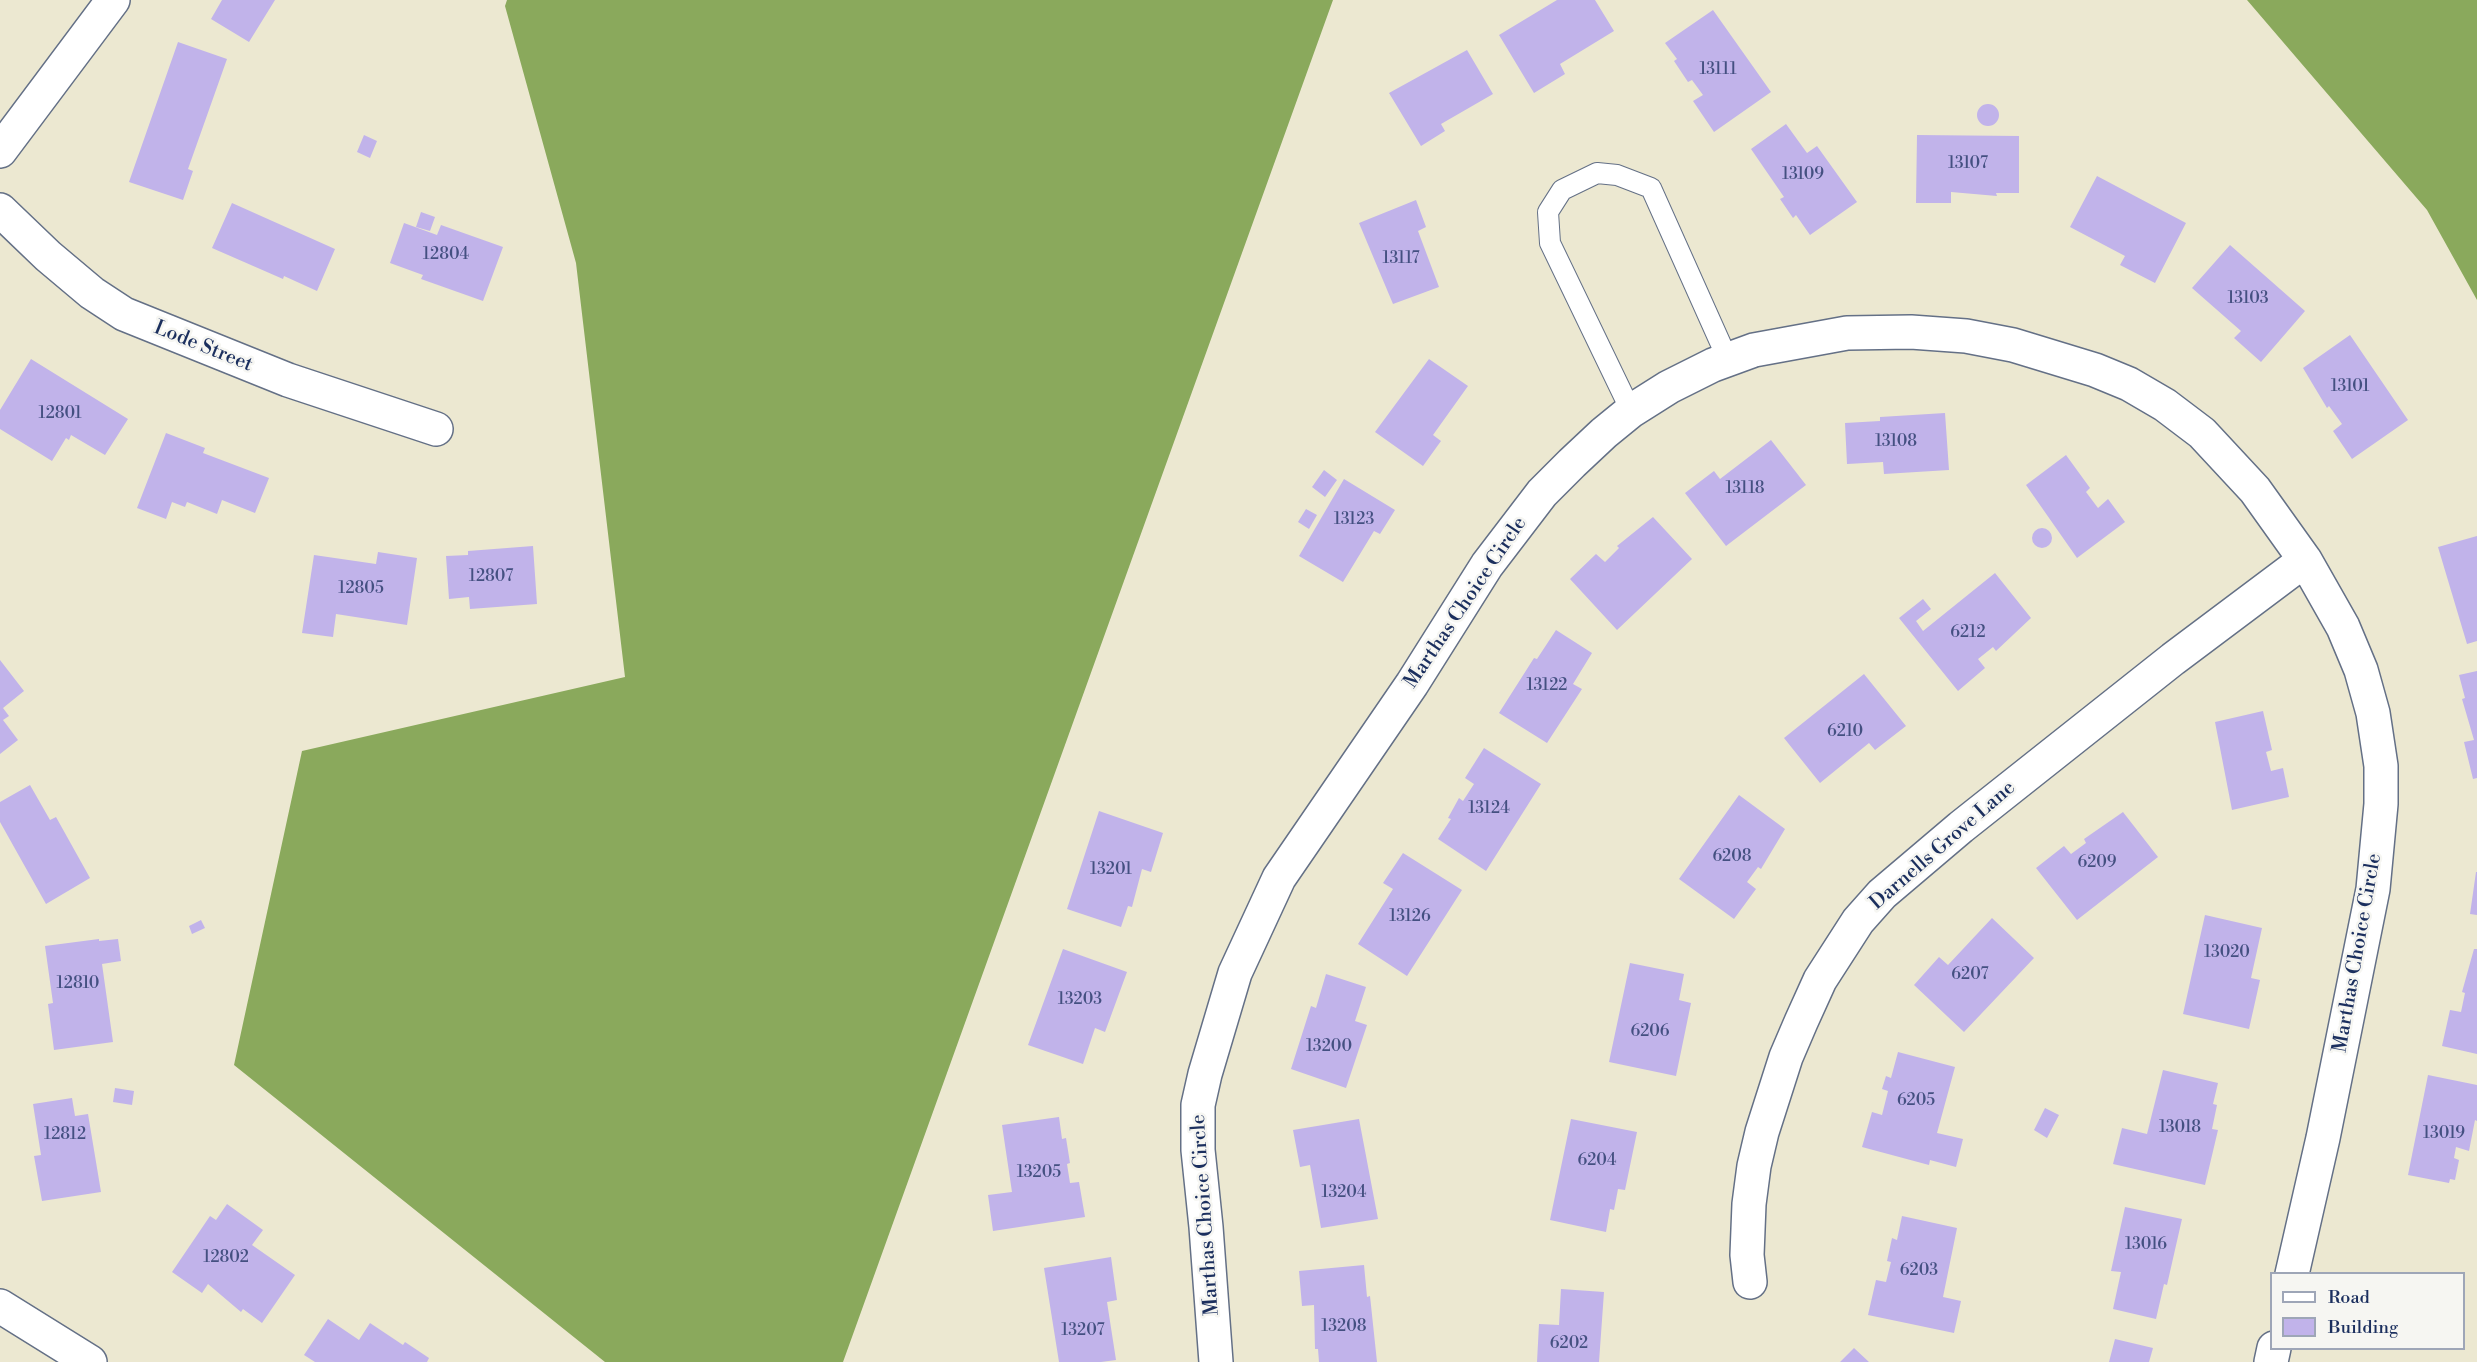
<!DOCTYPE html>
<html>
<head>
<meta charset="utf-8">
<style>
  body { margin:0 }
  #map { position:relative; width:2477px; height:1362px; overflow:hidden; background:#ece8d1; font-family:"Libre Bodoni",serif }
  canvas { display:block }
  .legend { position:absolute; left:2270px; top:1272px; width:195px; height:78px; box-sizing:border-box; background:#f6f6f2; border:2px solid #9ea6b7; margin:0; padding:8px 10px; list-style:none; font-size:18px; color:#1b2f5e }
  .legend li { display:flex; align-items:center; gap:12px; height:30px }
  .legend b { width:30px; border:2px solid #9ea6b7 }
</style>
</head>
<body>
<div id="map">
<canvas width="2477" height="1362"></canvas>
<ul class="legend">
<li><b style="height:8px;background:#fff"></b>Road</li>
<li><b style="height:16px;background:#c1b3ea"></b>Building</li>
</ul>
</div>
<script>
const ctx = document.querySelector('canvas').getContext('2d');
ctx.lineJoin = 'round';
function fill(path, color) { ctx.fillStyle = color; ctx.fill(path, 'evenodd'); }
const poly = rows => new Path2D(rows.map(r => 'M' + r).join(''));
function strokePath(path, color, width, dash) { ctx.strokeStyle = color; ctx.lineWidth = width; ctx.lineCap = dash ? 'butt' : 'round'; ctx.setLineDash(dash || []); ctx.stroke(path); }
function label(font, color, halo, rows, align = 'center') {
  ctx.font = font + ' "Libre Bodoni",serif'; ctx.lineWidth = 5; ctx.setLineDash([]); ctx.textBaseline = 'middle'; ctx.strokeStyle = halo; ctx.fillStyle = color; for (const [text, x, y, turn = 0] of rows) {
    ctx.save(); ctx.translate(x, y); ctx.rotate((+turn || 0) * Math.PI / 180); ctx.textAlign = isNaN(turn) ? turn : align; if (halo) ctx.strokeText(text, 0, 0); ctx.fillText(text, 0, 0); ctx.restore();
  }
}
const forest = poly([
  [507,0,1333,0,843,1362,605,1362,234,1065,302,751,625,677,576,263,505,6],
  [2247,0,2477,0,2477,300,2427,210]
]);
const building = poly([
  [222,0,275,0,249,42,211,19],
  [1557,0,1595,0,1614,31,1560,64,1565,74,1534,93,1499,35],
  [1713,10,1771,92,1714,132,1693,101,1703,95,1692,80,1688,82,1674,61,1677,59,1665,43],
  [178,42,227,59,188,169,193,171,183,200,129,182],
  [1467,50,1493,94,1441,124,1445,131,1421,146,1389,93],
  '1977 115a11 11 0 1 1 22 0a11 11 0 1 1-22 0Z',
  [1786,124,1807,153,1817,146,1857,202,1810,235,1796,215,1793,218,1780,199,1784,197,1751,149],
  [364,135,377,141,370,158,357,152],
  [1917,135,2019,136,2019,193,1996,193,1997,196,1951,192,1951,203,1916,203],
  [2097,176,2186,223,2155,283,2120,265,2125,256,2070,227],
  [1416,200,1426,227,1418,231,1439,287,1393,304,1359,223],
  [232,203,335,249,317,291,284,276,283,279,212,248],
  [421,212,435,217,430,231,416,227],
  [404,223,437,235,441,225,503,247,483,301,421,279,423,275,390,263],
  [2230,245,2305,311,2261,362,2234,338,2241,331,2192,288],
  [2350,335,2408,420,2352,459,2333,431,2342,424,2329,406,2327,408,2303,368],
  [31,359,128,419,105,455,71,435,69,440,66,438,52,461,0,429,0,410],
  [1429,359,1468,386,1433,435,1441,441,1423,466,1375,432],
  [1945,413,1949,470,1884,474,1883,462,1847,464,1845,423,1880,421,1880,417],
  [166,433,205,448,203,453,269,478,255,513,222,500,217,514,187,502,185,507,172,502,166,519,137,508],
  [1771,440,1806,485,1726,546,1685,493,1714,471,1720,479],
  [2066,455,2090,488,2086,492,2098,508,2108,499,2125,522,2077,558,2026,485],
  [1324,470,1337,480,1325,497,1312,487],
  [1344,479,1395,510,1380,534,1374,531,1343,582,1299,556],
  [1306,509,1317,515,1309,529,1298,522],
  [1653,517,1692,559,1617,630,1570,579,1596,554,1605,562,1619,548,1617,546],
  '2032 538a10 10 0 1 1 20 0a10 10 0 1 1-20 0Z',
  [2477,536,2477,641,2467,644,2438,547],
  [533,546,537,604,470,609,469,597,449,599,446,556,468,555,468,551],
  [378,552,417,558,407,625,336,614,333,637,302,633,314,555,376,564],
  [1995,573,2031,618,1996,651,1993,647,1978,659,1985,668,1958,691,1899,618,1923,599,1931,609,1916,621,1923,631],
  [1556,630,1592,653,1573,684,1582,689,1547,743,1499,713,1534,658,1537,659],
  [0,660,24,691,3,708,9,716,3,720,18,740,0,754],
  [2477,671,2477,778,2473,779,2464,742,2474,740,2462,699,2465,698,2459,675],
  [1864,674,1906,726,1875,750,1869,743,1820,783,1784,738],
  [2263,711,2272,750,2266,752,2271,771,2283,768,2289,797,2232,810,2215,722],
  [1484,748,1541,784,1486,871,1438,839,1451,819,1448,818,1459,798,1463,801,1474,784,1465,778],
  [30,785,50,820,56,817,90,878,46,904,0,822,0,802],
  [1739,795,1785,829,1761,869,1758,867,1747,882,1756,889,1734,919,1679,879],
  [1099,811,1163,833,1151,872,1142,869,1132,907,1128,906,1121,927,1067,909],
  [2123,812,2158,857,2077,920,2036,868,2064,846,2071,854,2086,843,2084,839],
  [1403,853,1462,890,1407,976,1358,944,1393,889,1383,883],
  [2476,872,2477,872,2477,915,2470,914],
  [2205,915,2262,928,2251,978,2260,980,2249,1029,2183,1014],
  [1992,918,2034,958,1964,1032,1914,985,1939,957,1948,965],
  [201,920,205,928,192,934,189,926],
  [99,939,99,941,118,939,121,961,102,964,113,1042,54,1050,48,1004,53,1003,45,946],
  [1063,949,1127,972,1105,1032,1095,1028,1083,1064,1028,1045],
  [2474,949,2477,949,2477,1054,2442,1046,2450,1010,2461,1012,2465,993,2462,992],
  [1630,963,1684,974,1679,1000,1691,1003,1676,1076,1609,1062],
  [1326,974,1366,987,1355,1021,1367,1025,1346,1088,1291,1069,1311,1006,1316,1008],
  [1898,1052,1955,1067,1937,1133,1963,1139,1956,1167,1930,1160,1929,1165,1862,1147,1872,1112,1882,1115,1888,1091,1882,1089,1886,1076,1891,1078],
  [2163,1070,2218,1083,2213,1104,2217,1105,2212,1129,2218,1130,2205,1185,2113,1164,2122,1128,2147,1134],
  [2428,1075,2477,1085,2477,1121,2475,1120,2469,1151,2456,1147,2454,1158,2459,1160,2455,1180,2450,1179,2449,1183,2408,1175],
  [115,1088,134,1091,132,1105,113,1102],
  [72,1098,75,1116,88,1114,101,1192,42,1201,34,1156,41,1155,33,1104],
  [2045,1108,2059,1115,2047,1138,2034,1130],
  [1059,1117,1062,1139,1066,1138,1070,1163,1067,1164,1070,1183,1079,1182,1085,1217,993,1231,988,1195,1012,1192,1002,1125],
  [1359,1119,1378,1219,1321,1228,1310,1165,1300,1167,1293,1130],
  [1571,1119,1637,1132,1625,1190,1618,1189,1614,1210,1610,1209,1606,1232,1550,1220],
  [227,1204,263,1230,252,1245,295,1275,262,1323,243,1309,241,1312,208,1284,202,1293,172,1272,210,1216,216,1220],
  [2125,1207,2182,1219,2167,1285,2164,1284,2156,1319,2113,1309,2121,1272,2111,1271],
  [1902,1216,1957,1228,1943,1297,1961,1301,1954,1333,1868,1315,1876,1280,1886,1282,1891,1262,1887,1261,1892,1238,1897,1240],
  [1111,1257,1117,1300,1107,1302,1116,1360,1101,1362,1059,1362,1044,1268],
  [1364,1265,1367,1297,1370,1296,1377,1362,1319,1362,1318,1349,1315,1349,1314,1305,1302,1306,1299,1271],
  [1561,1289,1604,1292,1599,1362,1537,1362,1539,1324,1559,1325],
  [328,1319,359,1340,370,1323,403,1345,405,1342,429,1358,427,1362,315,1362,304,1355],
  [2115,1339,2153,1348,2149,1362,2109,1362],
  [1854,1348,1869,1362,1840,1362]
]);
const lane = poly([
  [1631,411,1550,243,1548,212,1562,190,1597,173,1617,175,1651,188,1728,360]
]);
const street = poly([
  [0,151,113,0],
  [0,210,48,256,92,293,124,314,288,380,436,429],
  [1750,1282,1747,1255,1749,1204,1754,1166,1762,1132,1786,1057,1801,1022,1820,980,1858,921,1882,894,1961,827,2173,659,2305,560],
  [0,1306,90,1362],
  [1216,1362,1206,1227,1198,1150,1198,1105,1205,1074,1235,973,1279,878,1412,684,1487,565,1542,493,1572,463,1604,433,1631,411,1669,387,1713,365,1754,350,1847,333,1911,332,1966,336,2013,345,2095,370,2129,384,2165,405,2202,433,2255,490,2305,560,2343,627,2361,670,2373,713,2381,766,2381,804,2373,889,2323,1138,2292,1274],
  [2271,1362,2274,1348]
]);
const numberNames = [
  ["13111",1718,70],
  ["13107",1968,164],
  ["13109",1803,175],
  ["12804",446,255],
  ["13117",1401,259],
  ["13103",2248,299],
  ["13101",2350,387],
  ["12801",60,414],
  ["13108",1896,442],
  ["13118",1745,489],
  ["13123",1354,520],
  ["12807",491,577],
  ["12805",361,589],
  ["6212",1968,633],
  ["13122",1547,686],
  ["6210",1845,732],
  ["13124",1489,809],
  ["6208",1732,857],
  ["6209",2097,863],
  ["13201",1111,870],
  ["13126",1410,917],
  ["13020",2227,953],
  ["6207",1970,975],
  ["12810",78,984],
  ["13203",1080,1000],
  ["6206",1650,1032],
  ["13200",1329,1047],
  ["6205",1916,1101],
  ["13018",2180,1128],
  ["13019",2444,1134],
  ["12812",65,1135],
  ["6204",1597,1161],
  ["13205",1039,1173],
  ["13204",1344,1193],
  ["13016",2146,1245],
  ["12802",226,1258],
  ["6203",1919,1271],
  ["13208",1344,1327],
  ["13207",1083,1331],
  ["6202",1569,1344]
];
const streetNames = [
  ["Lode Street",203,347,22],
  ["Marthas Choice Circle",1466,603,-56],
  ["Darnells Grove Lane",1943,846,-41],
  ["Marthas Choice Circle",2358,953,-80],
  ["Marthas Choice Circle",1206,1215,-94]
];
fill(forest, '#8aa95c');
fill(building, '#c1b3ea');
strokePath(lane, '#647086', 22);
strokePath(street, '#647086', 36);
strokePath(lane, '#fff', 20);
strokePath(street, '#fff', 33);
label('16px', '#445081', null, numberNames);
label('20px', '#1b2f5e', '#f6f6f2', streetNames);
</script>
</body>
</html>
